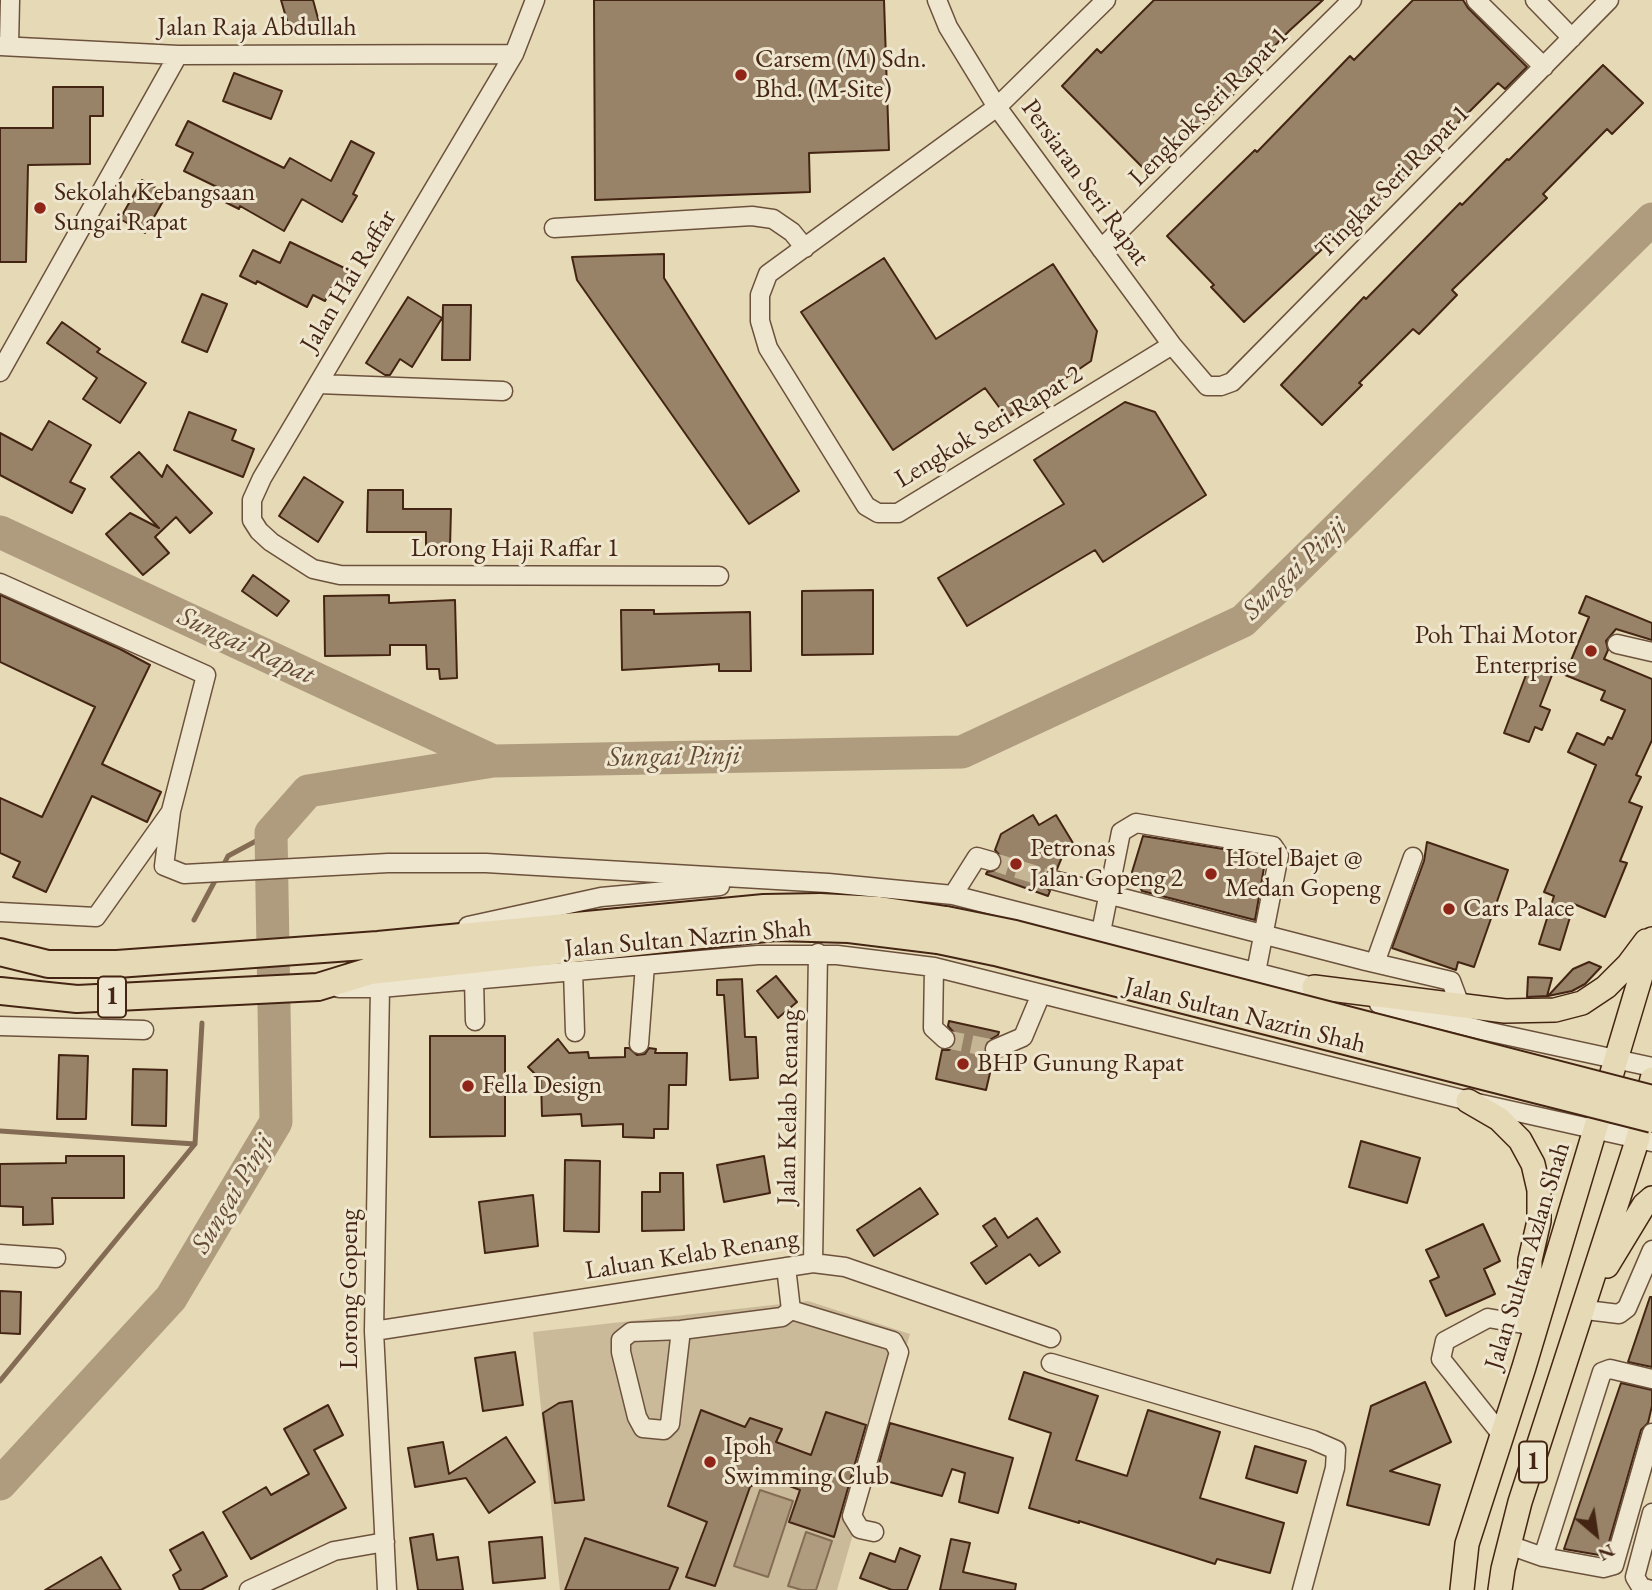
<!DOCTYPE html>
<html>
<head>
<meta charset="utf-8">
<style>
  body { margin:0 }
  #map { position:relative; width:1652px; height:1590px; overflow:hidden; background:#e6d9b6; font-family:"EB Garamond",serif }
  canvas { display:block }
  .north { position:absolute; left:1561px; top:1499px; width:70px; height:70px; -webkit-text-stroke:5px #efe6d0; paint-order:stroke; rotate:151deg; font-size:19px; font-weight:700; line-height:28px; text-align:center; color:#442513 }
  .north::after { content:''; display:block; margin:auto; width:24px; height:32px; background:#442513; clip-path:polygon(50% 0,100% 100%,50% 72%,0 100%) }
</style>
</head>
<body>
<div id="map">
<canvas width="1652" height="1590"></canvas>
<div class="north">N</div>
</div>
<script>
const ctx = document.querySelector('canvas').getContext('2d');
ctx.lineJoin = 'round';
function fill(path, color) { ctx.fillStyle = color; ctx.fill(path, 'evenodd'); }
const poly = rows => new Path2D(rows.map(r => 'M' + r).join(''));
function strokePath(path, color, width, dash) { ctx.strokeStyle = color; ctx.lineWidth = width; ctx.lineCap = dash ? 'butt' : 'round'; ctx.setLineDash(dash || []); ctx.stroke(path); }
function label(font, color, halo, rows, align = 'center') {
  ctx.font = font + ' "EB Garamond",serif'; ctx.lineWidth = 6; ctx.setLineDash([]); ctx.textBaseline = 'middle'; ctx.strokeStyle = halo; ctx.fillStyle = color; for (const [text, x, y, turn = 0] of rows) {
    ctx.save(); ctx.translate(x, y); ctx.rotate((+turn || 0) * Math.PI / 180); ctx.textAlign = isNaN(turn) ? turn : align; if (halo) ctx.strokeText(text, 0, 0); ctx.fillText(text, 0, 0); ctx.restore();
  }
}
const green = poly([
  [808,1301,910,1334,837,1590,560,1590,533,1332]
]);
const water = poly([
  [760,1490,793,1501,768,1577,734,1566,760,1490],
  [806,1532,832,1541,816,1590,802,1590,788,1586,806,1532]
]);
const stream = poly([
  [222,868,228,856,271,833],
  [194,920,217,877],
  [0,1131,195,1144],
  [0,1381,195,1144,202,1023]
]);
const river = poly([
  [0,532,493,761],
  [0,1484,171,1298,276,1122,271,833,308,791,493,761,962,752,1243,621,1652,219]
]);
const building = poly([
  [281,0,313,0,319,22,290,31,281,0],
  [594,0,884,0,889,150,809,153,810,192,595,200,594,0],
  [1154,0,1323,0,1289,31,1233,89,1236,92,1150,175,1062,86,1097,49,1101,53,1154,0],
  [1413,0,1463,0,1468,8,1527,67,1505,89,1498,83,1352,229,1348,225,1244,322,1211,287,1214,285,1167,236,1255,150,1257,152,1350,56,1354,60,1413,0],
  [1603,65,1643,103,1612,134,1607,129,1543,194,1547,198,1452,290,1457,295,1419,334,1413,329,1359,383,1362,385,1322,425,1281,385,1364,297,1366,299,1460,203,1462,205,1507,159,1509,160,1603,65],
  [234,73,282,91,271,119,223,101,234,73],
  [53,87,103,87,103,116,90,116,90,164,28,165,26,262,0,262,0,128,53,128,53,87],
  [188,121,284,168,290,158,331,181,351,141,374,153,353,194,357,196,342,222,302,199,284,231,240,206,239,209,217,198,221,189,184,171,193,153,176,145,188,121],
  [142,180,167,194,145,233,120,219,142,180],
  [290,242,357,274,349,290,334,283,325,301,313,295,307,307,257,281,256,284,240,276,253,250,280,263,290,242],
  [664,254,664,278,799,491,749,524,577,280,572,257,664,254],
  [884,258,936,339,1053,264,1097,331,1091,361,1007,418,985,388,893,450,801,312,884,258],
  [202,294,227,304,207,352,182,342,202,294],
  [408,297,442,318,412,367,400,359,390,375,385,375,366,363,408,297],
  [443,305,471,305,470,360,442,360,443,305],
  [62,322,100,349,97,352,146,383,120,423,83,399,97,378,47,343,62,322],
  [1125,402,1155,412,1206,495,1103,562,1095,550,967,626,938,578,1064,504,1034,460,1125,402],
  [189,412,236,430,232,440,254,449,243,477,174,450,189,412],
  [49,421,91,445,70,482,85,489,72,513,0,475,0,433,32,450,49,421],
  [139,452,162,477,167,465,212,513,190,533,176,517,155,537,169,553,143,575,106,534,130,513,159,528,111,477,139,452],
  [304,477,343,502,318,542,279,516,304,477],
  [368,490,403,490,403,509,451,509,450,547,426,547,426,532,367,532,368,490],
  [253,575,289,601,277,616,242,591,253,575],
  [873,590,873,654,802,655,802,591,873,590],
  [0,595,120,649,150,665,102,764,161,792,147,822,92,796,46,892,13,877,20,862,0,853,0,798,42,817,95,707,0,662,0,595],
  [389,595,389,603,455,600,457,678,440,679,439,669,427,669,426,645,390,645,390,655,325,656,324,596,389,595],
  [1586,596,1652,623,1652,640,1616,629,1606,641,1608,650,1604,659,1652,679,1652,740,1636,775,1641,777,1629,802,1642,807,1620,861,1627,863,1605,917,1574,904,1560,950,1539,944,1554,896,1544,892,1596,765,1568,752,1577,733,1604,745,1608,737,1612,739,1625,710,1601,700,1605,691,1565,675,1589,617,1579,613,1586,596],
  [621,610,654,610,654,614,750,612,751,671,719,671,719,664,622,670,621,610],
  [1529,667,1552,675,1540,706,1550,710,1542,730,1535,727,1529,742,1504,733,1529,667],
  [1033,815,1039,825,1056,815,1076,848,1062,857,1057,869,1051,869,1044,873,1042,882,1050,891,1048,896,986,874,987,872,998,870,1002,865,1002,858,995,850,1001,834,1033,815],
  [1143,836,1266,856,1255,920,1142,891,1132,872,1143,836],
  [1427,842,1508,870,1474,967,1458,962,1456,970,1392,948,1424,861,1427,842],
  [1589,962,1601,967,1585,984,1572,991,1548,996,1573,969,1589,962],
  [776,976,797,1002,778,1018,757,991,776,976],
  [1528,977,1552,978,1547,996,1527,997,1528,977],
  [742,979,745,1037,756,1037,758,1078,730,1080,724,995,717,995,717,980,742,979],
  [949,1021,999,1032,998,1035,986,1042,984,1047,985,1054,993,1060,986,1090,936,1079,942,1050,949,1050,956,1042,956,1035,948,1026,949,1021],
  [430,1036,505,1036,505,1136,430,1137,430,1036],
  [558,1039,569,1053,588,1052,589,1058,625,1057,625,1048,629,1048,637,1055,645,1054,649,1048,656,1049,655,1053,687,1053,686,1085,669,1085,668,1129,654,1129,654,1138,623,1137,623,1124,582,1126,581,1114,542,1116,541,1080,528,1067,558,1039],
  [59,1055,88,1056,86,1119,57,1119,59,1055],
  [133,1069,167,1070,166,1126,132,1125,133,1069],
  [1361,1141,1420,1158,1407,1203,1349,1187,1361,1141],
  [66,1156,124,1156,124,1198,52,1198,53,1224,23,1225,23,1207,0,1206,0,1164,66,1163,66,1156],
  [764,1156,770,1193,724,1202,717,1165,764,1156],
  [565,1160,600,1161,599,1232,564,1231,565,1160],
  [660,1173,683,1173,684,1230,642,1231,642,1192,660,1192,660,1173],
  [920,1188,938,1214,874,1256,857,1230,920,1188],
  [533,1195,538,1246,485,1253,479,1202,533,1195],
  [995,1218,1008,1238,1037,1218,1060,1252,1039,1266,1030,1254,986,1284,971,1263,997,1246,983,1226,995,1218],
  [1483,1224,1500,1261,1484,1269,1495,1294,1446,1316,1430,1281,1439,1277,1426,1250,1483,1224],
  [0,1291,21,1292,20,1334,0,1333,0,1291],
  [1650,1297,1652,1297,1652,1367,1628,1362,1650,1297],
  [515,1352,523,1405,483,1411,475,1358,515,1352],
  [1024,1372,1098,1396,1076,1460,1095,1466,1127,1476,1148,1410,1220,1432,1200,1498,1284,1523,1270,1573,1217,1559,1215,1564,1079,1521,1079,1523,1029,1508,1051,1433,1009,1419,1024,1372],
  [1425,1382,1451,1442,1390,1471,1440,1485,1429,1525,1347,1505,1371,1406,1425,1382],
  [1621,1383,1652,1390,1652,1406,1648,1423,1641,1430,1605,1556,1564,1549,1621,1383],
  [572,1401,584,1500,555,1503,543,1413,559,1403,572,1401],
  [328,1405,343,1435,314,1450,346,1508,251,1559,223,1512,266,1487,271,1495,309,1474,284,1429,328,1405],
  [701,1410,745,1427,750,1418,782,1429,776,1442,811,1455,826,1412,866,1425,834,1537,789,1522,800,1490,766,1477,750,1487,715,1586,686,1577,707,1522,668,1506,701,1410],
  [890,1423,1013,1458,998,1513,959,1502,965,1473,952,1469,942,1496,875,1478,890,1423],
  [506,1437,535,1482,489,1513,466,1478,415,1487,408,1448,443,1442,449,1474,506,1437],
  [1255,1446,1306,1461,1297,1493,1246,1478,1255,1446],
  [203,1532,227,1576,201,1590,180,1590,173,1575,181,1570,170,1550,203,1532],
  [433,1534,437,1560,458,1557,463,1590,418,1590,410,1538,433,1534],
  [542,1537,545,1578,493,1583,489,1542,542,1537],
  [585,1538,678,1568,669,1590,565,1590,585,1538],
  [951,1539,970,1543,963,1572,1016,1584,1015,1590,940,1590,951,1539],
  [900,1548,920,1556,907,1590,892,1590,860,1578,870,1553,895,1562,900,1548],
  [101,1557,121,1590,45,1590,101,1557]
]);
const minorTunnel = poly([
  [991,861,1053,880],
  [945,1039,995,1049]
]);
const minor = poly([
  [535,0,514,54,262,478,252,500,252,520,259,531,271,542,313,569,340,575,719,576],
  [937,0,948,27,997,107,1172,345,1207,386,1221,386,1232,382,1609,0],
  [1106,0,997,107,768,274,760,295,760,321,768,348,866,506,878,513,898,513,1172,345],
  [1476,0,1544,67],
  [1535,0,1572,38],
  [0,46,178,55,514,54],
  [9,46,10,0],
  [554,228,752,216,773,219,792,232,805,248],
  [1101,249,1352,0],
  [0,372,178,55],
  [318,384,503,391],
  [0,583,206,675,171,811,164,866,184,874,388,863,486,863,828,883,953,895,1325,990],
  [1617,644,1652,652],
  [1053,880,1366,961,1451,981,1460,1005],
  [953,895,977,857,991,861],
  [0,912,96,917,170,813],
  [468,926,601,897,720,886],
  [1101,932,1121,832,1136,823,1273,846,1279,855,1256,972],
  [1375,963,1413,857],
  [934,967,933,1028,945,1039],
  [573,971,575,1032],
  [474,979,475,1021],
  [339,988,380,988,758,955,837,955,934,967,1477,1103,1652,1142],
  [380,988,374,1331,387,1590],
  [1379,1004,1486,1031,1652,1067],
  [0,1026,144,1030],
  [639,1044,645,965],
  [995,1049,1023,1037,1041,994],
  [0,1254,56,1258],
  [813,1263,818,953],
  [791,1310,893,1341,899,1352,852,1516,860,1529,874,1532],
  [1586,1310,1619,1314,1627,1308,1652,1250],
  [681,1330,670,1424,664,1430,643,1428,637,1417,621,1352,621,1340,631,1332,681,1330,782,1317,791,1310,786,1267],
  [374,1331,813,1263,845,1267,1051,1338],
  [1051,1363,1313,1440,1336,1450,1335,1468,1302,1590],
  [1501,1434,1441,1359,1445,1341,1488,1318,1529,1325],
  [1509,1545,1543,1557,1603,1568,1614,1565,1652,1433],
  [1543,1557,1602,1372,1610,1369,1652,1379],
  [249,1590,334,1551,385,1542],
  [1651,1590,1641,1587,1635,1577,1652,1513]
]);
const major = poly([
  [1314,987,1505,1011,1555,1010,1582,1003,1606,987,1628,965,1646,941],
  [1468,1101,1499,1119,1520,1140,1533,1164,1539,1190,1539,1221,1530,1260,1529,1324],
  [1607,1266,1644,1205,1652,1198],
  [1462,1590,1467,1544,1524,1367,1652,939],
  [1500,1590,1503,1569,1520,1502,1638,1138,1652,1079]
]);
const highway = poly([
  [0,952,48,964,117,964,378,945,764,908,820,907,879,910,946,920],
  [0,991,77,999,318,987,370,971,775,927,849,929,938,940]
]);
const highwayBridge = poly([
  [946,920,1015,934,1652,1099],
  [938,940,995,952,1652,1119]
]);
const markers = [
  [741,75,7,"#8f2418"],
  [40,208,7,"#8f2418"],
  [1591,651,7,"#8f2418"],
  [1016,864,7,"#8f2418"],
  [1211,874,7,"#8f2418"],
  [1449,909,7,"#8f2418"],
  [963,1064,7,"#8f2418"],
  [468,1086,7,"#8f2418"],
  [710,1462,7,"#8f2418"]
];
const shields = [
  [112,997,28],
  [1533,1462,28]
];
const shieldNames = [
  ["1",112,997],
  ["1",1533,1462]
];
const streetNames = [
  ["Jalan Raja Abdullah",257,28],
  ["Lengkok Seri Rapat 1",1209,107,-45],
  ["Tingkat Seri Rapat 1",1393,182,-45],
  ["Persiaran Seri Rapat",1085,183,54],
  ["Jalan Hai Raffar",349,281,-59],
  ["Lengkok Seri Rapat 2",989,427,-31],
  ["Lorong Haji Raffar 1",515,549],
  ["Jalan Sultan Nazrin Shah",688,939,-5],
  ["Jalan Sultan Nazrin Shah",1245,1016,14],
  ["Jalan Kelab Renang",789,1107,-89],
  ["Laluan Kelab Renang",692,1255,-9],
  ["Jalan Sultan Azlan Shah",1528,1256,-73],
  ["Lorong Gopeng",350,1289,-90]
];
const poiNames = [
  ["Carsem (M) Sdn.",755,60],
  ["Bhd. (M-Site)",755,90],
  ["Sekolah Kebangsaan",54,193],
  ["Sungai Rapat",54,223],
  ["Poh Thai Motor",1577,636,"right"],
  ["Enterprise",1577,666,"right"],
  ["Petronas",1030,849],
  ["Jalan Gopeng 2",1030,879],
  ["Hotel Bajet @",1225,859],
  ["Medan Gopeng",1225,889],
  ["Cars Palace",1463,909],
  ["BHP Gunung Rapat",977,1064],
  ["Fella Design",482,1086],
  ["Ipoh",724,1447],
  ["Swimming Club",724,1477]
];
const waterNames = [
  ["Sungai Pinji",1295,569,-44],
  ["Sungai Rapat",246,646,25],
  ["Sungai Pinji",674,757,-1],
  ["Sungai Pinji",233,1194,-59]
];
fill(green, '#caba9a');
fill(water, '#af9c7f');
strokePath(water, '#846c54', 2);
strokePath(stream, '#846c54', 5);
strokePath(river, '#af9c7f', 33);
fill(building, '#988368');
strokePath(building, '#442513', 2);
strokePath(minorTunnel, '#c6b595', 18, [18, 9]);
strokePath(minor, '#6c523c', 21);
strokePath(major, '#442513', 26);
strokePath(highway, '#442513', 30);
strokePath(minor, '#efe6d0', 18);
strokePath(major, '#e6d9b6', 23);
strokePath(highway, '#e6d9b6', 26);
strokePath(highwayBridge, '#442513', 30, []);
strokePath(highwayBridge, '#e6d9b6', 26);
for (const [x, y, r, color] of markers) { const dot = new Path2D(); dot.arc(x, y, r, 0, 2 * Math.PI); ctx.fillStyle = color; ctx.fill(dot); strokePath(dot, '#efe6d0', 2.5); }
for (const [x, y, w] of shields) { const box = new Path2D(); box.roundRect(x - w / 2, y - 20.5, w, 41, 5); ctx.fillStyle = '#efe6d0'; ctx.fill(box); strokePath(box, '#442513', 2); }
label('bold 24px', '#442513', null, shieldNames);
label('26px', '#442513', '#efe6d0', streetNames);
label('26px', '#442513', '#efe6d0', poiNames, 'left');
label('italic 28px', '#644933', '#efe6d0', waterNames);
</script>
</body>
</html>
